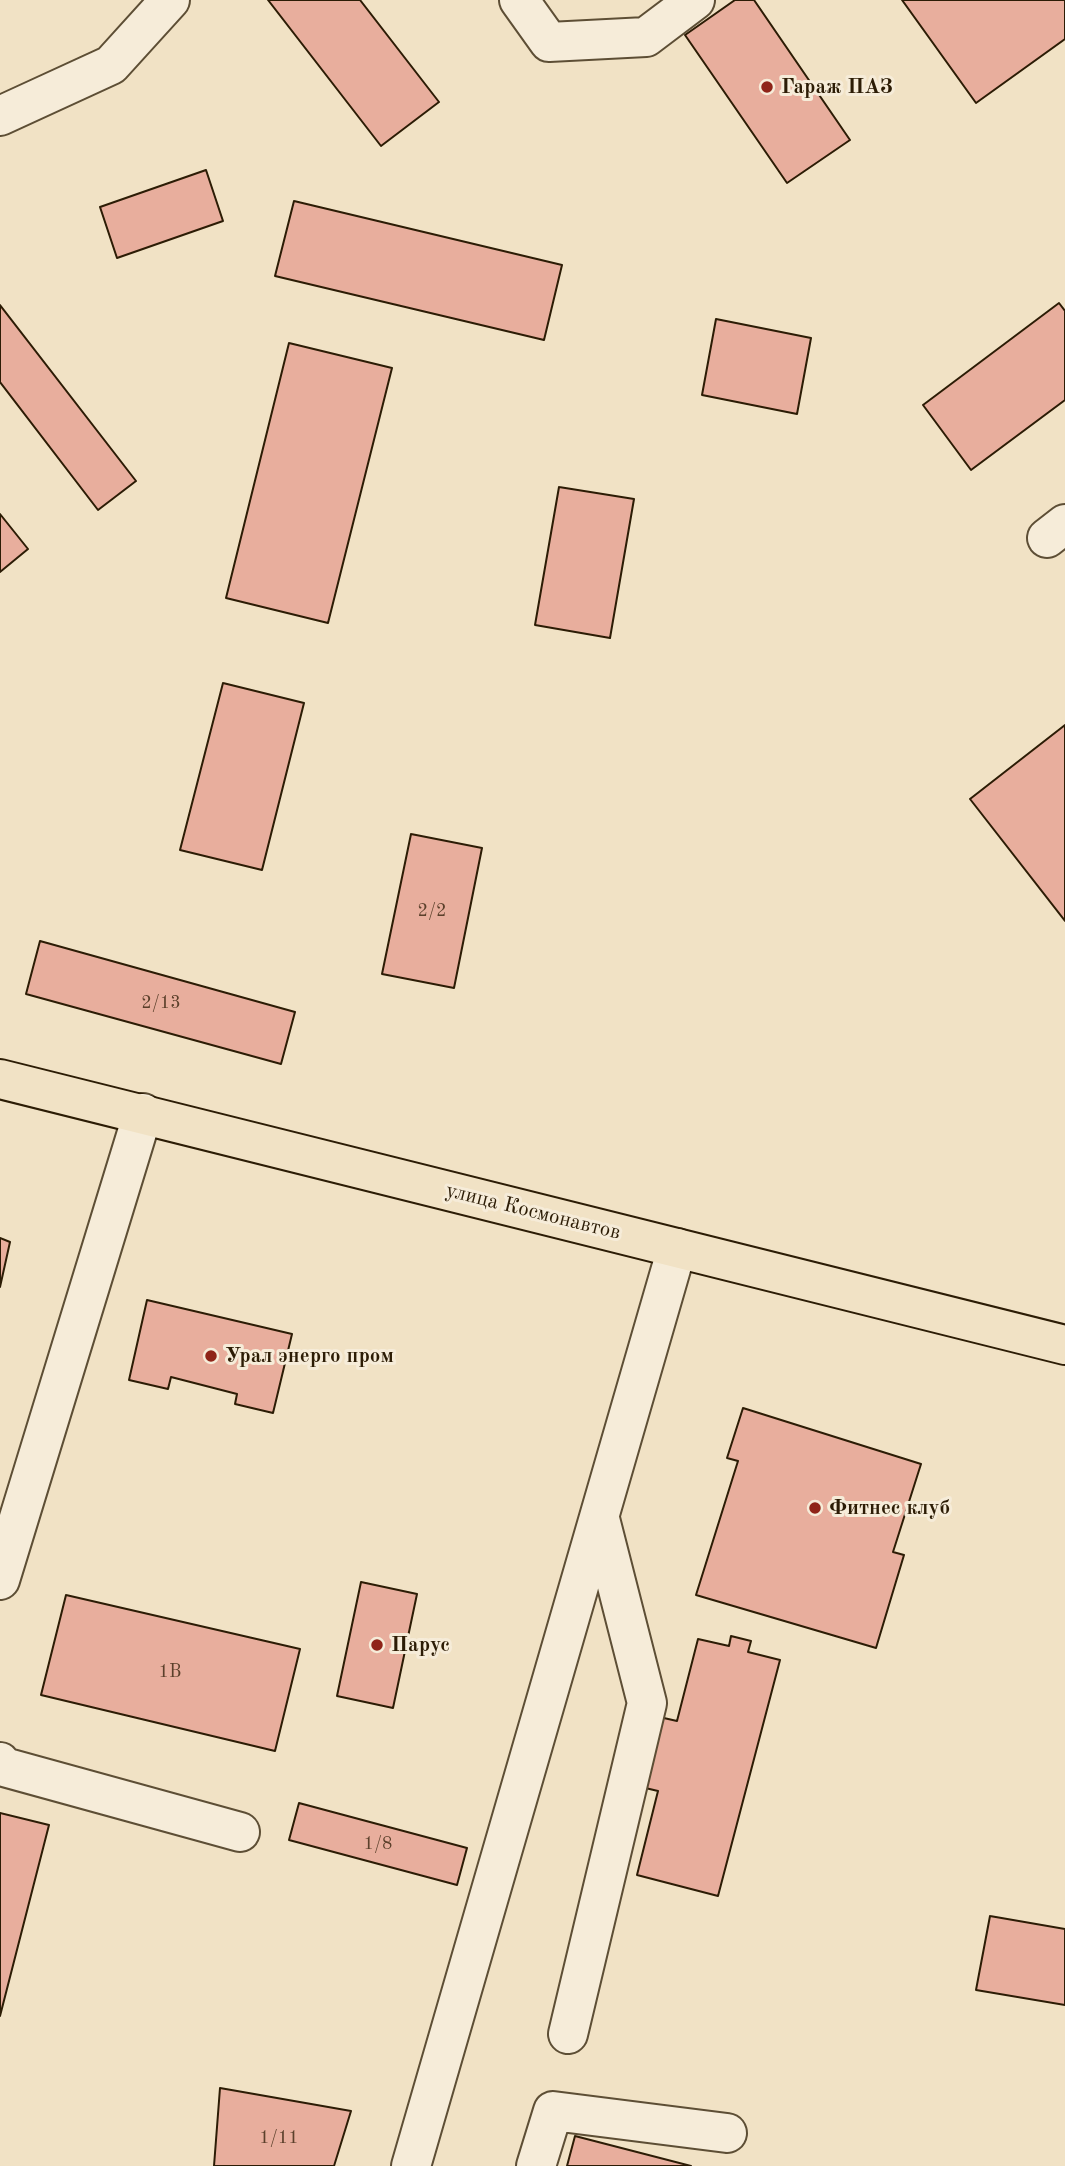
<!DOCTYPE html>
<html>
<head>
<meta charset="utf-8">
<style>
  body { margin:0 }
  canvas { display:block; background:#f1e2c5 }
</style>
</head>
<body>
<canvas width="1065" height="2166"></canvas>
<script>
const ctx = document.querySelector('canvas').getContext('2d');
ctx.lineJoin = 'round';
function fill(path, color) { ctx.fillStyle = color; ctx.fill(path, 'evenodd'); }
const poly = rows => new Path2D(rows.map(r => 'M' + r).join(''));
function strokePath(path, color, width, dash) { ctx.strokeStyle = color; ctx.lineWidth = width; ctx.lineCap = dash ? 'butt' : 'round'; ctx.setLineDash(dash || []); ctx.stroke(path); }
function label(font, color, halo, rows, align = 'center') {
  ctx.font = font + ' "Old Standard TT",serif'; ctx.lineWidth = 6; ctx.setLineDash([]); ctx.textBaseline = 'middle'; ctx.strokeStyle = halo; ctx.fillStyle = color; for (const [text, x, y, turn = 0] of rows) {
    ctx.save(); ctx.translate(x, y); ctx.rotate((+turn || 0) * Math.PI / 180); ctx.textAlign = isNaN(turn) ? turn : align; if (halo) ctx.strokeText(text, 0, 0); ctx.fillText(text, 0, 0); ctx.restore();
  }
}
const building = poly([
  [268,0,360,0,439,102,381,146,268,0],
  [735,0,754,0,850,140,787,183,685,35,735,0],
  [902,0,1065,0,1065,39,976,103,902,0],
  [206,170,223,221,117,258,100,207,206,170],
  [294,201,562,265,544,340,275,276,294,201],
  [1059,303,1065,311,1065,400,971,470,923,405,1059,303],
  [0,305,136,481,98,510,0,382,0,305],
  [716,319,811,338,797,414,702,395,716,319],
  [289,343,392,368,328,623,226,598,289,343],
  [559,487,634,499,610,638,535,625,559,487],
  [0,514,28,549,0,572,0,514],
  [223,683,304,703,262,870,180,850,223,683],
  [1065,725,1065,921,970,799,1065,725],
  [411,834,482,848,454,988,382,974,411,834],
  [40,941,295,1012,281,1064,26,994,40,941],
  [0,1238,10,1242,0,1287,0,1238],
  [147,1300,292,1334,273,1413,235,1404,237,1394,171,1377,168,1389,129,1380,147,1300],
  [743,1408,921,1464,893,1552,904,1555,876,1648,696,1595,738,1461,727,1458,743,1408],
  [361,1582,417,1594,393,1708,337,1696,361,1582],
  [66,1595,300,1649,275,1751,41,1695,66,1595],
  [731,1636,751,1641,748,1652,780,1660,718,1896,637,1875,658,1791,637,1786,655,1716,677,1721,698,1639,729,1646,731,1636],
  [299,1803,467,1848,457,1885,289,1840,299,1803],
  [0,1813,49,1825,0,2016,0,1813],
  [990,1916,1065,1929,1065,2005,976,1990,990,1916],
  [220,2088,351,2111,334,2166,214,2166,220,2088],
  [575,2136,691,2166,567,2166,575,2136]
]);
const minor = poly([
  [519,0,549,42,646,37,695,0],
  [0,116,111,65,170,0],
  [1047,538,1065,524],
  [0,1580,143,1113],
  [0,1762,4,1767,240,1832],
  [568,2034,647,1703,600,1519],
  [411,2166,677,1248],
  [536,2166,553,2111,727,2133]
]);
const major = poly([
  [0,1079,1065,1345]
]);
const markers = [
  [767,87,7,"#8f2418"],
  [211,1356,7,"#8f2418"],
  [815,1508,7,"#8f2418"],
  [377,1645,7,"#8f2418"]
];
const numberNames = [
  ["2/2",432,911],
  ["2/13",161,1003],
  ["1В",170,1672],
  ["1/8",378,1844],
  ["1/11",279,2138]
];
const poiNames = [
  ["Гараж ПАЗ",781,87],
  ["Урал энерго пром",225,1356],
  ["Фитнес клуб",829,1508],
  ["Парус",391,1645]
];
const streetNames = [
  ["улица Космонавтов",533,1212,14]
];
fill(building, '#e8ae9d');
strokePath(building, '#2c1c05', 2);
strokePath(minor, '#5d4e35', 42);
strokePath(major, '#2c1c05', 42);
strokePath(minor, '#f6ecd9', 38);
strokePath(major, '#f1e2c5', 38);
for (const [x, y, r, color] of markers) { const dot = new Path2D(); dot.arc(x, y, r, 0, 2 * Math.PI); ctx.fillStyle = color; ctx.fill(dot); strokePath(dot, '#f6ecd9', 2.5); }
label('18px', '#5b402b', null, numberNames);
label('bold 21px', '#2c1c05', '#f6ecd9', poiNames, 'left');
label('21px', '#2c1c05', '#f6ecd9', streetNames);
</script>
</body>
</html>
